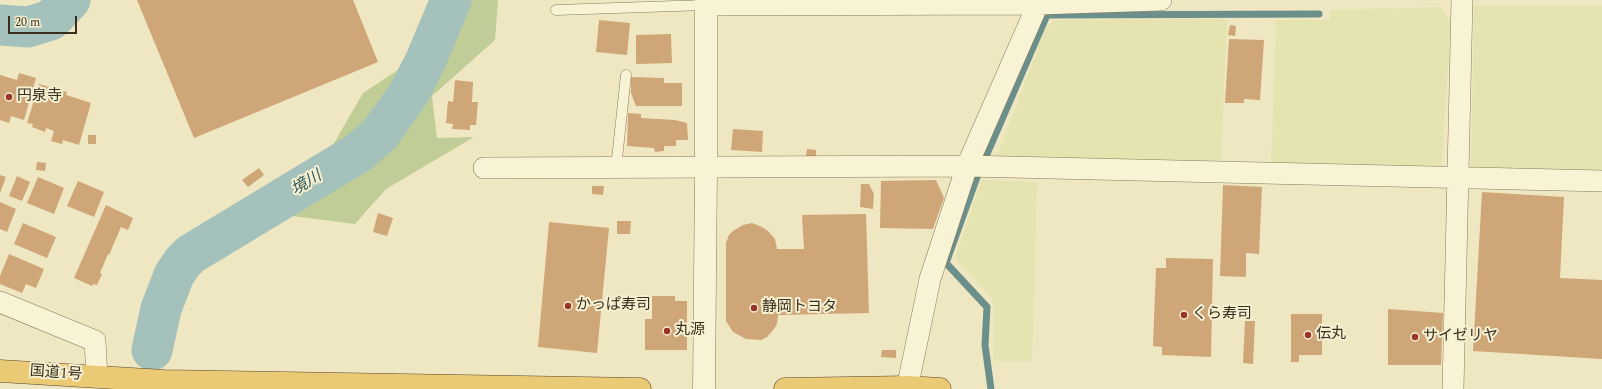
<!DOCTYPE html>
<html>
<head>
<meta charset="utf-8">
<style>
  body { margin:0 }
  #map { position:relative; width:1602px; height:389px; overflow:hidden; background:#efe7c2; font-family:Spectral,serif }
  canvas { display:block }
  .scale { position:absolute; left:8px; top:16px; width:69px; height:18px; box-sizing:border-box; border:2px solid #392e1d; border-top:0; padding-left:5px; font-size:12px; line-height:14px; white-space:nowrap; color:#392e1d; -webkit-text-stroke:3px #f6f0d2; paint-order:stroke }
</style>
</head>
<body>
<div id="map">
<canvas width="1602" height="389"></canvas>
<div class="scale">20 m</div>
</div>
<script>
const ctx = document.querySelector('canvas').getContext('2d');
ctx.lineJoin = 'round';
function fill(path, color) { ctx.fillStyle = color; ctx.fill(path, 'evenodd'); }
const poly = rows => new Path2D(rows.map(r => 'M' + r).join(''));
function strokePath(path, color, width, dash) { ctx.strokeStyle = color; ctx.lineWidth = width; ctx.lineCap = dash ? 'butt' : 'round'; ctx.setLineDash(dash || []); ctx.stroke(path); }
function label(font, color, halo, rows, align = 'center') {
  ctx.font = font + ' Spectral,"Noto Sans JP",serif'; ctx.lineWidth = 4; ctx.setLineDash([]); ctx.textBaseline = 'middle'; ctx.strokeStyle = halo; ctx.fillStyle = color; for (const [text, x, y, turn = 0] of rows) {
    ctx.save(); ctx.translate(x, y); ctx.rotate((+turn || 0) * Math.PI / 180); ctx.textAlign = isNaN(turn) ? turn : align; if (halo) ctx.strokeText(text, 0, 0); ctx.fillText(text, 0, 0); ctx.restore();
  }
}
const farmland = poly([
  [1474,6,1602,6,1602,172,1471,170],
  [1441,7,1451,23,1441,173,1271,167,1276,20,1330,20,1330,10],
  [1227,19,1221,165,996,159,1045,30,1049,24,1056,20],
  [981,180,1034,182,1037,184,1032,361,996,361,993,359,994,308,992,298,957,261,956,255]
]);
const green = poly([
  [430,0,498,0,495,40,432,96,437,138,474,137,386,189,355,224,292,216,363,93,413,60]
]);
const stream = poly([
  [991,389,985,345,987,307,946,263,977,177,1047,15,1319,14]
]);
const river = poly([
  [0,25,28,27,51,20,70,0],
  [152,350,161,309,174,275,182,263,191,254,358,153,380,134,409,93,425,62,451,0]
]);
const building = poly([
  [137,0,353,0,378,62,194,138],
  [599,20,630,23,627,55,596,52],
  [1230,25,1236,26,1235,36,1228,35],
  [671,34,672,63,636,64,636,35],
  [1229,39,1264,40,1260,100,1244,99,1244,103,1225,103],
  [19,73,36,78,24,120,11,116,9,123,0,120,0,75,17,80],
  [631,77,664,78,664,83,682,83,682,106,636,106,631,93],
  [455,80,473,82,472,102,478,102,476,125,470,125,470,130,452,129,453,124,446,123,448,101,453,102],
  [39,84,67,92,66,95,91,103,79,145,63,140,62,144,51,141,54,131,46,128,45,132,32,127,33,124,27,123],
  [628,113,641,114,641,118,675,120,687,123,688,140,676,140,676,146,664,146,664,151,655,152,654,148,627,146],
  [733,129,763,131,762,152,731,150],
  [88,135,96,135,96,144,88,144],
  [807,149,816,150,816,156,806,156],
  [37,162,46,163,45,171,36,170],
  [259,168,264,175,248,187,242,180],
  [0,175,6,177,0,193],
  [17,176,30,182,22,201,9,196],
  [38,177,64,188,54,214,27,203],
  [936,180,944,198,933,229,880,228,881,181],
  [78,181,104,192,94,217,67,206],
  [861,184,869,184,874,194,873,209,860,207],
  [1223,185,1262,187,1259,254,1246,253,1246,277,1220,276],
  [592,186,604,186,603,195,592,194],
  [1482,192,1564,197,1560,278,1602,280,1602,359,1473,351],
  [0,202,16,209,7,232,0,229],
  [106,205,133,218,128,230,121,227,109,255,108,254,100,273,102,274,97,285,93,284,92,286,74,278],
  [378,213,393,218,387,236,373,232],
  [866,214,869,313,778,315,777,324,774,329,767,337,761,340,746,339,733,332,726,321,726,243,729,235,733,231,743,225,752,223,762,227,768,231,775,239,777,249,804,249,802,215],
  [617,221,631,221,630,234,617,234],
  [549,222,609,228,597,353,538,347],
  [23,223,56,237,47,258,14,244],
  [9,254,44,269,36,288,26,284,22,293,0,284,0,276],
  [1166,258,1213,259,1211,357,1162,355,1162,347,1153,346,1156,268,1166,268],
  [652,296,675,296,675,301,687,301,687,350,645,350,645,319,652,319],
  [1388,309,1443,313,1441,365,1388,365],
  [1291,314,1322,314,1322,355,1299,355,1299,362,1291,362],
  [1245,321,1255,321,1253,364,1243,363],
  [882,350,896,350,896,358,881,357]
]);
const service = poly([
  [556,10,706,5],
  [616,168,626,75]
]);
const minor = poly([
  [706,5,1038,4,1161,0],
  [484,168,967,166,1602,181],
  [0,302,95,341,97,377],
  [907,389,930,279,967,166,1038,4],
  [1453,389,1462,0]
]);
const tertiary = poly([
  [704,389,706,168,706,0]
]);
const trunk = poly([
  [0,371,164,381,640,389],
  [785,389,907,387,940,389]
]);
const markers = [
  [9,97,4,"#993528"],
  [568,306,4,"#993528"],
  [754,308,4,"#993528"],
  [1184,315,4,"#993528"],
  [667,331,4,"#993528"],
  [1308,335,4,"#993528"],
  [1415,337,4,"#993528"]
];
const poiNames = [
  ["円泉寺",17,97],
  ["かっぱ寿司",576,306],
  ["静岡トヨタ",762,308],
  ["くら寿司",1192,315],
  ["丸源",675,331],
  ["伝丸",1316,335],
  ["サイゼリヤ",1423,337]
];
const streetNames = [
  ["国道1号",56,374,4]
];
const waterNames = [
  ["境川",307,184,-31]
];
fill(farmland, '#e5e3af');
fill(green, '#c0cd96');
strokePath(stream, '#6b908b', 7);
strokePath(river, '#a4c1bc', 41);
fill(building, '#cea677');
strokePath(service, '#897859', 11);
strokePath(minor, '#897859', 22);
strokePath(tertiary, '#897859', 23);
strokePath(trunk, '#57462d', 23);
strokePath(service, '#f9f3d5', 10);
strokePath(minor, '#f9f3d5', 21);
strokePath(tertiary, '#f9f3d5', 22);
strokePath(trunk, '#eaca75', 22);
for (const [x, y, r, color] of markers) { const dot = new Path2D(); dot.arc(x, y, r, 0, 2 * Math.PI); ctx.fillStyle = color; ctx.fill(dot); strokePath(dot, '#f6f0d2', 1.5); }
label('15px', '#392e1d', '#f6f0d2', poiNames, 'left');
label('15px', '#392e1d', '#f6f0d2', streetNames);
label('italic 16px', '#2c5659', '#f6f0d2', waterNames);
</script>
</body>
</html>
